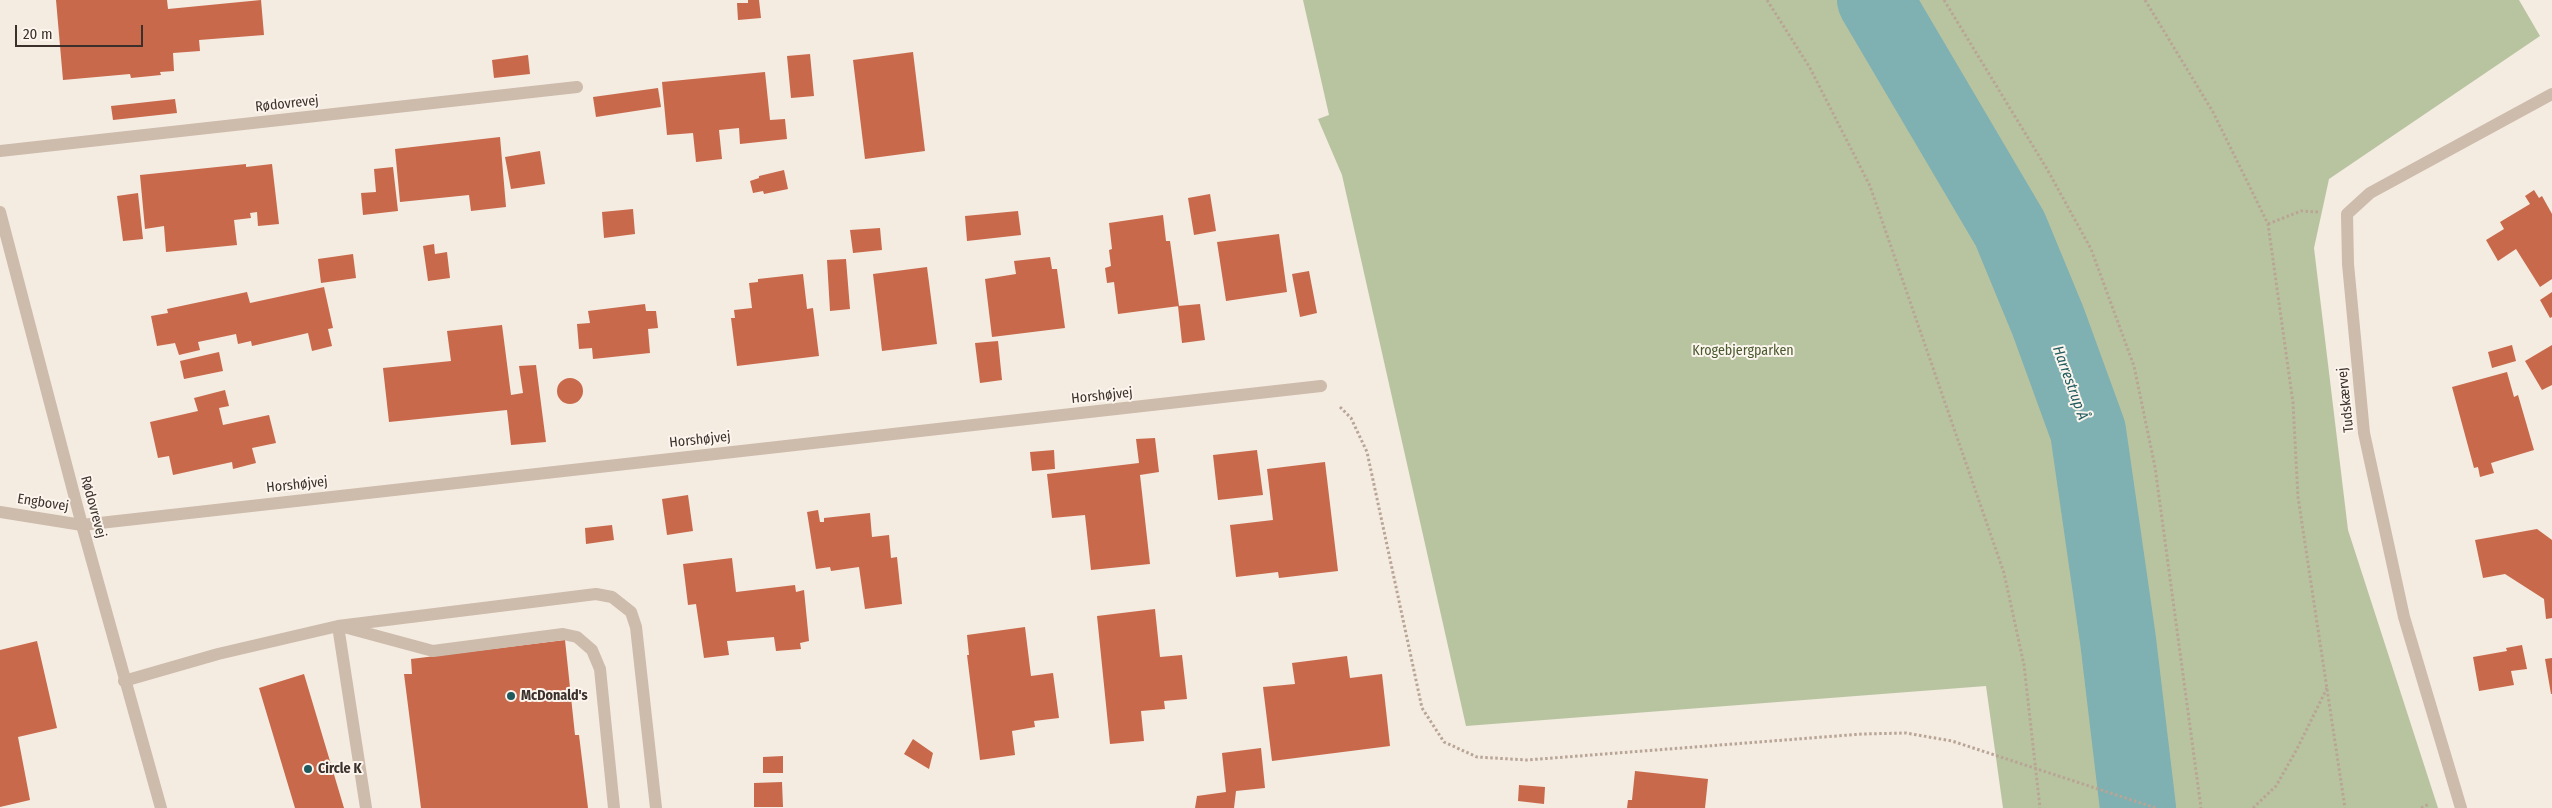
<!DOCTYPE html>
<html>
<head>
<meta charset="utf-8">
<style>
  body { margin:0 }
  #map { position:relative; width:2552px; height:808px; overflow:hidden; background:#f4ebe1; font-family:"Fira Sans Condensed",sans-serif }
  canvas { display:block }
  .scale { position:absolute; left:15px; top:25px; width:128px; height:22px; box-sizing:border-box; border:2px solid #3b302b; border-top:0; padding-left:6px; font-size:15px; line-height:18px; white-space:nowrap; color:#3b302b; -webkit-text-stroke:4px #fbf5ee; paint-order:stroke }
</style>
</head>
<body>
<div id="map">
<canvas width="2552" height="808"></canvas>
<div class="scale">20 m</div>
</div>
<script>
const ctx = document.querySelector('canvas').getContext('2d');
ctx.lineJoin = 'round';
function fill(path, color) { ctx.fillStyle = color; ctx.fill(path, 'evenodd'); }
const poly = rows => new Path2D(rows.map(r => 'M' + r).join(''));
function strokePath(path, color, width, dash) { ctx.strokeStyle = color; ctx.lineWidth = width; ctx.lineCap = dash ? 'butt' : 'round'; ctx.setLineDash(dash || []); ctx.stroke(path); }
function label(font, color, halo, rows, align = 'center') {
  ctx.font = font + ' "Fira Sans Condensed",sans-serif'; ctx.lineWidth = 4; ctx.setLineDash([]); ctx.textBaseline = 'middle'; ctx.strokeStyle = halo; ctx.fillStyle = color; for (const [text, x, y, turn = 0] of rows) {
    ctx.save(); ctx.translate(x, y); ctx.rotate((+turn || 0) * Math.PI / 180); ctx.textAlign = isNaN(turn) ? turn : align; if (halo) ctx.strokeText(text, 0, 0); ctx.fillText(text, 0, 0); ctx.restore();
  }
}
const green = poly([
  [1303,0,2519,0,2540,36,2329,179,2314,248,2348,530,2438,808,2003,808,1986,686,1466,726,1342,175,1318,119,1329,115]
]);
const river = poly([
  [1875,0,2010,229,2048,321,2088,431,2118,640,2138,808]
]);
const building = poly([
  [56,0,167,0,168,9,261,0,264,35,199,40,200,51,173,53,174,71,160,72,161,75,131,78,130,74,63,80],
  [748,0,759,0,761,18,738,20,737,3,748,3],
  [913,52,925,151,865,159,853,60],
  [810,54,814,96,791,98,787,56],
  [528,55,530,74,494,78,492,60],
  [765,72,770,120,785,119,787,139,740,144,739,128,719,130,722,159,696,162,693,133,667,135,662,82],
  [658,88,661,107,596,117,593,97],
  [175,99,177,113,113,120,111,106],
  [500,137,506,207,471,211,469,195,400,202,395,149],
  [540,151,545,184,511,189,505,157],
  [246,164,246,167,272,164,279,224,258,226,257,212,250,213,251,218,234,220,237,245,166,252,164,226,145,229,140,175],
  [393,167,398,211,363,215,361,193,376,192,374,169],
  [784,170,788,189,764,194,763,191,753,193,750,181,759,178,759,176],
  [2534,190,2539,198,2542,196,2552,214,2552,279,2540,287,2516,249,2498,261,2486,240,2504,229,2500,222,2530,204,2525,196],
  [138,193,143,239,123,241,117,196],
  [1210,194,1216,231,1194,235,1188,198],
  [633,209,635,234,604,238,602,212],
  [1018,211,1021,235,967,241,965,216],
  [1163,215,1166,241,1170,241,1179,306,1118,314,1114,282,1107,283,1105,268,1111,266,1109,250,1112,249,1109,223],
  [880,228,882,250,853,253,850,230],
  [1279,234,1287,292,1226,301,1217,242],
  [434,244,435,254,447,252,450,278,428,281,423,246],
  [353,254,356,278,321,283,318,259],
  [1050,257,1052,269,1057,269,1065,328,992,337,985,279,1016,274,1014,261],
  [846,259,850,309,830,311,827,260],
  [927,267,937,344,882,351,873,274],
  [1309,271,1317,313,1300,317,1292,274],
  [803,274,807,309,813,308,819,356,737,366,731,318,735,318,734,310,752,308,749,283,758,282,758,279],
  [324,287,333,328,328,329,332,346,312,351,308,333,252,346,251,341,238,344,236,334,198,342,200,350,179,355,175,343,157,346,151,316,168,313,167,309,247,292,250,303],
  [2552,292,2552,317,2550,318,2540,300],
  [645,304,646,311,656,311,658,328,648,329,650,353,593,359,592,348,579,349,577,324,590,323,588,311],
  [1200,304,1205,340,1182,343,1178,306],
  [502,325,511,395,523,393,519,366,536,365,546,442,511,445,507,410,389,422,383,368,451,361,447,331],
  [998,341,1002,380,980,383,975,343],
  [2512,345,2516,361,2492,368,2488,352],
  [2552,345,2552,385,2542,390,2525,361],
  [219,352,223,371,184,379,180,361],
  [2507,372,2514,397,2518,395,2534,450,2491,463,2494,473,2480,477,2478,467,2474,468,2452,387],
  '557 391a13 13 0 1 1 26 0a13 13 0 1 1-26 0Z',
  [225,390,229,406,219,408,223,425,269,415,276,443,252,448,256,463,233,469,232,462,173,475,169,456,158,458,150,422,198,411,194,398],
  [1155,438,1159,472,1140,475,1150,564,1091,570,1085,515,1052,518,1047,474,1139,463,1136,439],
  [1054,450,1055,469,1032,471,1030,452],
  [1257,450,1263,495,1218,500,1213,455],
  [1325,462,1338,571,1279,578,1278,572,1236,577,1230,525,1273,520,1267,469],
  [688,495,693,531,667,535,662,499],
  [818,510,820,522,824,522,824,518,870,513,872,537,889,535,891,558,897,557,902,604,865,609,859,567,831,571,830,567,816,569,807,512],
  [612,525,614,540,586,544,585,528],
  [2537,529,2552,540,2552,618,2546,619,2544,599,2505,574,2483,578,2475,540],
  [732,558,736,592,795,585,796,592,804,590,809,641,800,643,801,649,776,651,774,637,727,641,729,655,704,658,696,604,688,605,683,564],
  [1155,609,1160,657,1182,655,1187,699,1164,701,1165,709,1141,711,1144,741,1110,744,1097,616],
  [1025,627,1031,676,1053,673,1059,718,1034,721,1035,727,1012,731,1015,755,980,760,967,655,969,655,967,635],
  [565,640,575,735,579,735,588,808,421,808,404,674,412,674,411,659],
  [37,641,57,728,18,737,30,800,0,807,0,650],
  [2522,645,2527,669,2511,671,2514,685,2479,691,2473,657,2507,651,2506,648],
  [1347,656,1350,678,1382,674,1390,746,1272,761,1263,687,1295,684,1292,663],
  [2552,658,2552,694,2551,694,2545,659],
  [304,674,344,808,295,808,259,688],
  [913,739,933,753,929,769,904,754],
  [1261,748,1265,788,1236,791,1234,808,1195,808,1197,796,1226,792,1222,753],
  [783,756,783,773,763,773,763,757],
  [1635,771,1708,779,1705,808,1627,808,1628,800,1632,800],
  [782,782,783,807,754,807,754,783],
  [1519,785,1545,787,1544,804,1518,801]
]);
const path = poly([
  [1767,0,1810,68,1870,186,2004,573,2024,665,2040,808],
  [1944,0,2047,169,2091,249,2134,366,2155,467,2201,808],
  [2145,0,2213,112,2268,224,2293,403,2298,497,2345,808],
  [2268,224,2301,211,2318,212],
  [1340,407,1351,418,1367,452,1422,708,1444,742,1477,757,1527,760,1862,734,1906,733,1952,741,2156,808],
  [2253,808,2276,786,2297,749,2327,688],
  [2421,808,2429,804]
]);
const service = poly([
  [338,626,596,594,612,597,631,612,636,627,656,808],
  [344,627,433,651,563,634,577,637,592,650,600,669,614,808],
  [124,681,218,654,338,626,366,808]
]);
const minor = poly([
  [0,151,577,87],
  [0,512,82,525,1321,386],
  [2461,808,2404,617,2364,433,2348,264,2347,214,2370,193,2552,94]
]);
const tertiary = poly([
  [0,212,82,525,161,808]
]);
const markers = [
  [511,696,5,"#1f5a5e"],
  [308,769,5,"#1f5a5e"]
];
const streetNames = [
  ["Rødovrevej",287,104,-6],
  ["Horshøjvej",1102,396,-6],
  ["Tudskærvej",2346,400,-96],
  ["Horshøjvej",700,440,-6],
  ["Horshøjvej",297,485,-6],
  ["Engbovej",43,503,9],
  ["Rødovrevej",93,507,75]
];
const parkNames = [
  ["Krogebjergparken",1743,351]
];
const poiNames = [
  ["McDonald's",521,696],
  ["Circle K",318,769]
];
const waterNames = [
  ["Harrestrup Å",2070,383,70]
];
fill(green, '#b8c4a0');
strokePath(river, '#7fb0b2', 76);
fill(building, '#c8694b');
strokePath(path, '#b9a596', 3, [2.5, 2.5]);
strokePath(service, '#cdbbac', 12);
strokePath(minor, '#cdbbac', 12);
strokePath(tertiary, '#cdbbac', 12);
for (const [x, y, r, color] of markers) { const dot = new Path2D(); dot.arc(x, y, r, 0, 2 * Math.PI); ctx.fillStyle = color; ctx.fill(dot); strokePath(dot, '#fbf5ee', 2); }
label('14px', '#3b302b', '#fbf5ee', streetNames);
label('14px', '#4a5a2e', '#fbf5ee', parkNames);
label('bold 14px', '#3b302b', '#fbf5ee', poiNames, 'left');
label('italic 15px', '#1f5a5e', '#fbf5ee', waterNames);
</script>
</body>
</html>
